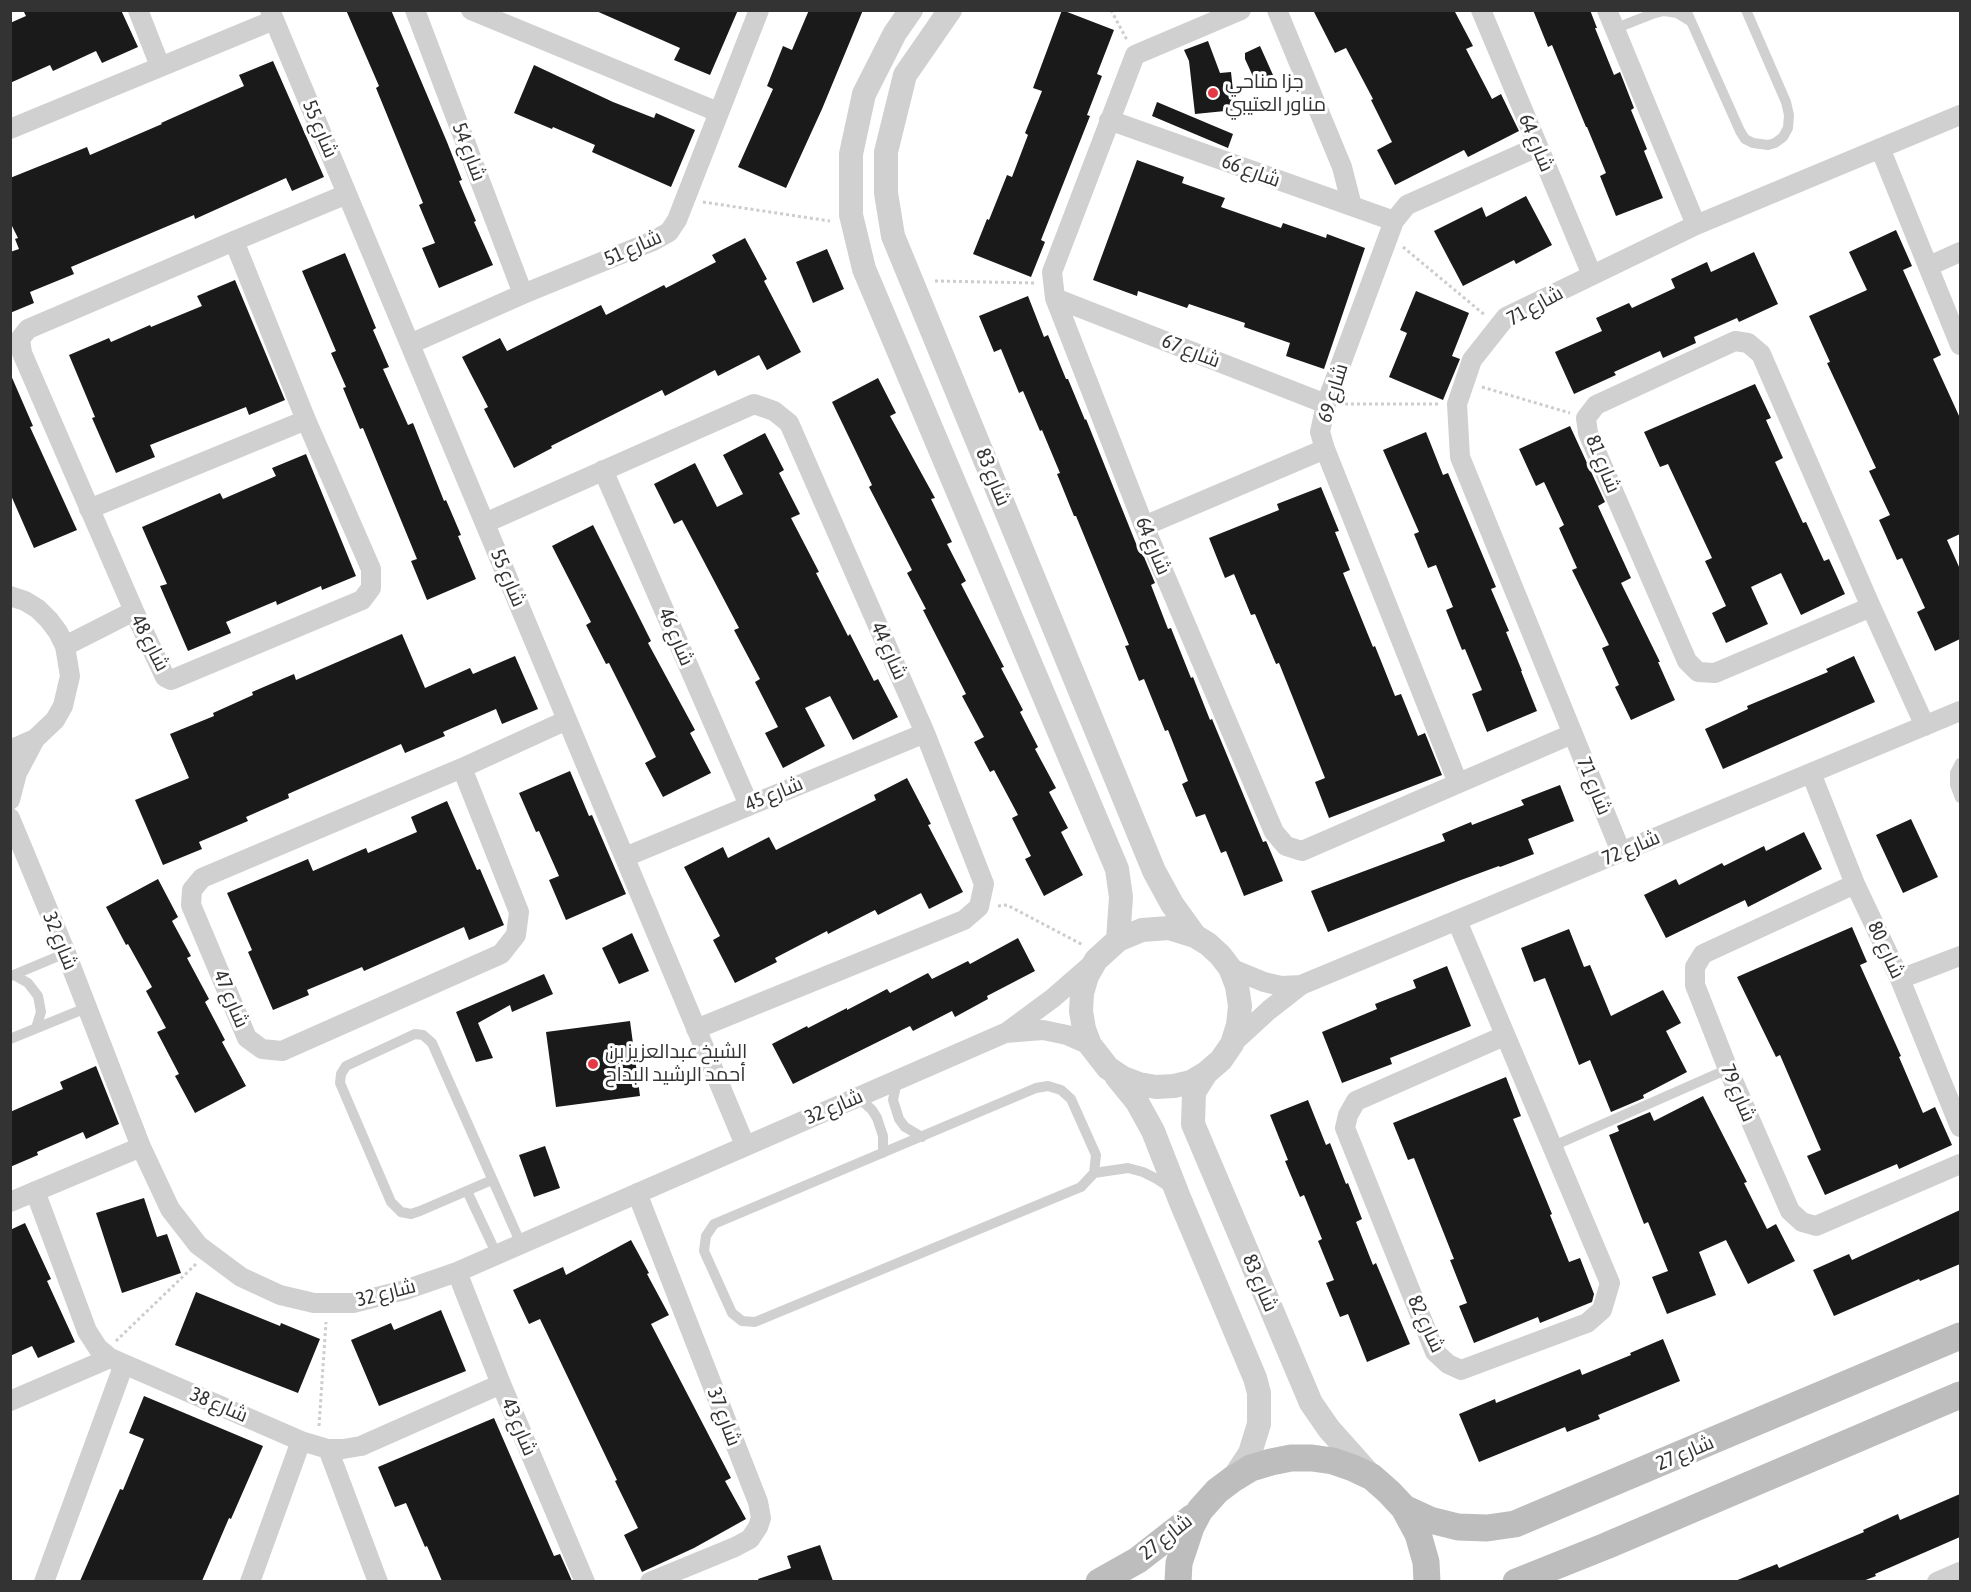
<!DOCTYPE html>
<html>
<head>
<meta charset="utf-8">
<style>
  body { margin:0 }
  #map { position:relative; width:1971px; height:1592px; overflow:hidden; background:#fff; font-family:"Asap Condensed",sans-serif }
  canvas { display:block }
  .frame { position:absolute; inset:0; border:12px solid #333; pointer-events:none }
</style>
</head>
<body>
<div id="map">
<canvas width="1971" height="1592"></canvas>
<div class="frame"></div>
</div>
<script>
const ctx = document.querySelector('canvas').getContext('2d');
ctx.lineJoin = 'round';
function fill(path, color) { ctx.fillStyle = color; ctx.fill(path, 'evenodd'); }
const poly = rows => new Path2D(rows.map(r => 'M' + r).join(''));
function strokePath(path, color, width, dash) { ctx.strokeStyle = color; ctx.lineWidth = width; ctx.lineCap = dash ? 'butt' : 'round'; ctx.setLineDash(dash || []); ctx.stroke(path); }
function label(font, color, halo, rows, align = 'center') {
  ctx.font = font + ' "Asap Condensed",Cairo,sans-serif'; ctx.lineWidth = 6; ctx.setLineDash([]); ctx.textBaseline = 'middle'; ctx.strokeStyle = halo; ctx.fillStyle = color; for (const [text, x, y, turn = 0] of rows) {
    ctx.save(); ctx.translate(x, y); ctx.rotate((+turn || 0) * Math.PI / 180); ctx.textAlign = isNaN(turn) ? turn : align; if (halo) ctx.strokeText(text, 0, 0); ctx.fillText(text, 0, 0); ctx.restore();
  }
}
const building = poly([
  [23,10,121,10,138,47,102,63,96,51,53,71,50,65,10,83,10,23,26,16],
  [346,10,391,10,447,142,462,180,459,181,476,221,474,222,493,265,439,288,422,248,435,243,419,205,423,203,376,88,379,86],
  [594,10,738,10,710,75,674,60,680,48],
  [809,10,863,10,822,109,786,188,738,167,773,89,767,86,783,46,792,50],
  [1062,10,1114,30,1097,74,1102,76,1087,115,1090,116,1041,240,1045,242,1031,277,973,254,987,219,989,220,1007,175,1012,177,1028,135,1025,133,1042,91,1033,88],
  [1313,10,1454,10,1473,46,1466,49,1492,99,1501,94,1519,131,1468,157,1464,150,1395,185,1377,150,1392,142,1371,100,1373,99,1346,48,1335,53],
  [1533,10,1590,10,1597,28,1595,28,1614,75,1620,72,1634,108,1631,110,1647,149,1644,151,1663,198,1616,216,1600,176,1606,173,1587,127,1586,127,1552,45,1548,47],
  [1208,41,1220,73,1231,72,1235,110,1195,114,1189,61,1184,50],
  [1260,46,1273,75,1256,83,1245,59,1245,53],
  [273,61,324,177,292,191,286,178,195,219,194,215,71,267,74,274,30,292,34,303,10,313,10,252,19,249,15,239,18,238,10,222,10,178,87,147,90,155,162,124,161,123,244,86,239,75],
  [534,65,613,102,654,118,656,113,695,130,671,187,592,152,595,145,553,127,552,129,514,113],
  [1157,102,1233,134,1228,148,1152,116],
  [1137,160,1184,177,1182,183,1225,198,1221,207,1281,228,1283,223,1326,238,1327,234,1365,248,1324,369,1286,356,1290,343,1244,327,1245,323,1189,304,1187,308,1138,291,1137,296,1093,280],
  [1526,196,1552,245,1516,264,1514,260,1463,286,1434,231,1482,207,1486,217],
  [1896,230,1912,266,1903,270,1941,355,1933,359,1960,418,1960,534,1947,540,1960,569,1960,639,1935,651,1917,612,1925,608,1902,558,1897,560,1879,520,1890,515,1869,471,1876,468,1827,363,1830,362,1809,316,1867,290,1849,252],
  [745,238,767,279,764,281,801,352,767,370,759,355,718,376,715,370,665,396,662,390,551,446,552,448,514,468,484,409,488,407,462,357,500,338,507,351,601,305,606,315,664,285,666,288,716,262,712,255],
  [827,249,844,289,813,303,796,262],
  [1754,252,1778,304,1739,322,1737,318,1694,337,1696,343,1663,358,1660,351,1614,372,1616,375,1574,394,1555,352,1602,331,1596,318,1629,303,1632,308,1675,288,1671,279,1707,262,1711,272],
  [345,253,376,328,373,330,389,367,383,369,408,425,413,423,444,501,446,500,461,535,458,536,476,579,427,600,411,561,417,559,363,428,360,429,343,388,346,387,331,353,336,351,302,271],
  [235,280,285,400,249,415,246,407,150,445,155,457,116,473,92,418,95,417,69,355,109,338,111,342,150,325,151,327,202,306,197,296],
  [1416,291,1469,313,1452,356,1460,359,1443,400,1389,377,1407,333,1400,330],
  [1028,296,1044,337,1048,335,1066,379,1068,379,1085,420,1086,419,1137,546,1139,545,1155,583,1151,585,1168,629,1171,628,1191,678,1193,677,1210,720,1212,719,1263,842,1266,841,1267,843,1283,881,1244,896,1226,851,1221,853,1205,814,1196,817,1182,784,1188,781,1168,730,1165,731,1144,679,1139,681,1125,646,1129,645,1076,516,1074,516,1057,474,1060,473,1042,430,1040,431,1023,391,1019,393,1001,349,994,352,979,316],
  [10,373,33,426,30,427,77,530,34,548,10,493],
  [878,378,896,413,890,416,935,498,931,499,952,542,947,544,966,581,961,584,1004,667,1001,668,1023,710,1020,712,1038,747,1035,749,1056,788,1049,792,1068,828,1061,832,1083,875,1044,896,1025,859,1031,856,1012,818,1018,815,994,770,990,772,974,742,984,737,962,696,966,694,923,610,926,609,907,573,912,570,869,487,872,485,832,402],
  [1755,384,1771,418,1766,420,1783,458,1775,462,1803,523,1806,522,1824,561,1829,559,1845,594,1801,615,1781,573,1751,587,1768,624,1726,643,1712,613,1726,606,1705,561,1712,558,1668,464,1660,467,1644,432],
  [1570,426,1605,502,1598,506,1631,578,1621,583,1660,662,1658,662,1675,700,1631,720,1615,687,1619,685,1602,648,1609,645,1572,570,1577,568,1559,528,1564,525,1544,482,1536,486,1519,449],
  [1426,432,1443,475,1448,473,1496,587,1491,589,1509,631,1506,632,1522,671,1521,671,1537,711,1487,732,1472,694,1482,690,1465,649,1462,650,1446,610,1453,607,1436,565,1428,568,1414,534,1419,532,1383,450],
  [765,433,784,470,779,473,800,514,791,518,819,572,816,573,848,636,850,634,874,681,878,679,898,717,853,740,830,696,805,708,825,746,783,768,765,733,778,727,755,682,760,679,734,630,739,628,682,520,674,524,654,484,695,463,717,507,743,494,723,455],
  [306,454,356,576,322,590,321,586,277,605,276,601,226,622,231,633,188,651,160,586,167,584,142,527,220,493,223,499,276,476,272,468],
  [1321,487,1339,531,1335,532,1350,570,1343,573,1373,647,1375,646,1395,696,1401,694,1418,736,1425,733,1442,775,1329,818,1315,782,1325,778,1279,663,1276,664,1255,614,1251,615,1234,574,1225,578,1209,538,1279,510,1277,504],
  [593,525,651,641,648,643,695,730,690,733,711,773,663,797,645,763,656,757,609,663,606,664,586,625,591,622,552,546],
  [402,634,425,688,470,668,473,674,515,656,538,709,502,724,496,709,443,732,445,736,405,753,401,744,288,794,289,798,246,817,248,821,199,842,202,849,163,865,135,800,189,778,170,734,214,716,213,713,253,695,252,692,294,674,296,680],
  [1854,656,1875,702,1723,769,1705,729,1748,709,1747,706,1828,672,1826,669],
  [570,771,589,816,592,815,626,894,566,920,549,880,559,876,539,831,536,832,519,793],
  [907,778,931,824,928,825,963,892,929,909,921,893,878,915,875,910,828,934,827,931,775,958,777,962,735,983,713,940,720,936,684,867,723,847,728,858,769,837,776,850,876,800,874,795],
  [1560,785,1574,821,1528,839,1534,854,1500,867,1499,866,1461,880,1328,932,1311,891,1445,841,1442,834,1471,822,1472,825,1524,805,1521,800],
  [447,801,477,870,480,869,504,925,469,940,464,927,364,971,362,967,307,990,309,995,273,1010,248,952,252,950,227,893,308,859,313,871,366,848,368,853,417,832,411,817],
  [1911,819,1938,877,1903,893,1876,835],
  [1804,832,1822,869,1748,907,1745,900,1666,938,1644,895,1676,879,1679,885,1722,863,1724,866,1764,846,1766,851],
  [158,879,178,917,172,921,191,956,187,958,209,999,205,1002,225,1040,222,1042,246,1086,195,1113,175,1076,179,1074,157,1032,166,1028,146,991,152,987,128,944,126,945,106,907],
  [1852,927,1867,962,1860,965,1901,1056,1899,1057,1923,1113,1935,1107,1952,1145,1899,1169,1897,1164,1825,1195,1807,1156,1821,1150,1780,1055,1776,1057,1737,977],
  [1569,929,1584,967,1590,965,1611,1016,1663,990,1681,1023,1666,1031,1687,1072,1643,1095,1644,1098,1611,1112,1590,1060,1579,1065,1545,978,1534,982,1521,948],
  [632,933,649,971,619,984,602,948],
  [1018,938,1035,971,987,996,988,999,955,1017,952,1011,913,1031,910,1026,793,1084,772,1044,807,1026,808,1028,847,1008,847,1010,887,989,890,993,928,973,932,979,968,961,970,964],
  [1447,966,1471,1026,1390,1058,1392,1064,1342,1083,1322,1032,1377,1009,1375,1004,1416,988,1413,980],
  [544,974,553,994,512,1012,510,1005,478,1023,493,1058,476,1062,456,1012],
  [630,1021,640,1096,556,1107,546,1032],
  [96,1066,119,1124,86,1139,83,1132,37,1152,38,1155,10,1167,10,1112,63,1089,60,1082],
  [1506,1077,1521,1116,1513,1119,1552,1214,1550,1215,1569,1262,1580,1258,1594,1294,1592,1302,1540,1323,1538,1317,1474,1343,1459,1306,1467,1303,1450,1260,1454,1259,1414,1158,1408,1160,1393,1123],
  [1703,1096,1747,1182,1744,1183,1767,1229,1776,1224,1795,1261,1748,1284,1726,1240,1699,1252,1716,1295,1667,1314,1652,1277,1668,1271,1648,1222,1644,1224,1609,1135,1619,1131,1617,1126,1650,1112,1654,1121],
  [1308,1100,1326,1145,1330,1143,1346,1184,1348,1183,1362,1219,1356,1222,1373,1265,1376,1263,1410,1344,1367,1362,1348,1314,1340,1317,1326,1283,1334,1280,1318,1241,1322,1239,1304,1195,1300,1197,1285,1161,1288,1160,1270,1115],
  [545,1146,560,1188,534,1197,519,1155],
  [144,1198,157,1237,167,1234,181,1273,122,1293,96,1213],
  [1960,1210,1960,1264,1920,1281,1919,1279,1834,1316,1813,1270,1849,1254,1852,1260],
  [25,1223,51,1279,47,1281,75,1342,38,1358,32,1346,10,1356,10,1230],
  [631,1240,649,1273,647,1274,669,1315,651,1324,731,1478,725,1481,746,1519,694,1548,642,1572,624,1535,638,1528,615,1481,617,1480,540,1319,529,1324,513,1290,563,1267,566,1275],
  [196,1292,280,1326,281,1323,320,1339,298,1393,175,1345],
  [441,1310,466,1371,379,1406,351,1340,391,1323,394,1330],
  [1663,1339,1680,1381,1598,1415,1600,1419,1567,1432,1565,1427,1479,1462,1459,1414,1495,1399,1496,1403,1580,1369,1582,1375,1631,1355,1630,1353],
  [144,1396,263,1446,231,1519,229,1518,202,1581,80,1581,120,1489,123,1490,144,1439,129,1433],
  [494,1418,554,1556,560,1554,572,1581,442,1581,427,1546,425,1547,406,1503,395,1507,378,1467],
  [1960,1494,1960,1537,1875,1574,1876,1576,1863,1581,1735,1581,1777,1564,1779,1568,1864,1532,1863,1530,1898,1514,1900,1520],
  [820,1545,833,1581,759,1581,758,1579,791,1568,787,1556]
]);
const path = poly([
  [1111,10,1127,40],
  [703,202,830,221],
  [1403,247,1486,316],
  [935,281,1036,283],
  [1482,387,1570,413],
  [1345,404,1440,404],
  [998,906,1007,905,1083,945],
  [116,1341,196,1264],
  [319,1426,326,1322]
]);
const service = poly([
  [1686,10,1740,131,1745,139,1753,143,1768,145,1775,143,1783,137,1788,128,1789,115,1786,102,1746,10],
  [1614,29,1652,14,1664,11,1677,13,1690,21],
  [1960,763,1955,773,1955,785,1960,798],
  [14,975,28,983,38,996,41,1012,36,1028],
  [11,976,66,953],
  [10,1039,86,1008],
  [897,1081,893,1100,899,1119,905,1127,922,1137],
  [1048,1086,1061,1090,1071,1099,1096,1155,1094,1173,1081,1187,755,1322,742,1321,732,1313,704,1251,706,1236,714,1224,1036,1088,1048,1086],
  [858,1097,872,1110,877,1118,883,1136,883,1153],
  [1551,1147,1728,1069],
  [1094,1173,1128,1168,1143,1172,1157,1179,1169,1187],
  [492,1180,420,1211,411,1214,401,1212,391,1202,340,1083,341,1074,346,1066,415,1034,423,1035,432,1043,521,1244],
  [467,1191,497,1255]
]);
const minor = poly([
  [138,10,160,66],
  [270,10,745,1145],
  [415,10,523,294],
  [471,10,718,112],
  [1241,10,1135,55,1052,272,1055,298,1144,526,1274,832,1286,846,1302,851,1572,734],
  [1277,10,1342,167,1352,206],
  [1481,10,1592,275],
  [1607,10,1696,225],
  [1109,120,1394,221],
  [10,129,274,20],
  [1880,148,1960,345],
  [234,241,306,420,371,569,371,588,362,600,171,680,165,677,134,611,22,353,20,339,28,329,234,241,347,194],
  [1929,266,1960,252],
  [1055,298,1326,404],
  [410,344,523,294,653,241,669,232,677,220,759,10],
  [603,470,749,805],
  [89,509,306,420],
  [485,523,754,404,774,411,789,423,925,733,984,884,979,907,964,920,696,1029],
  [1144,526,1325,449],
  [10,596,25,601,38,609,49,620,58,632,65,646,70,676,63,706,55,720,35,739,10,750],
  [1871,607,1715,673,1698,672,1687,661,1588,433,1586,418,1596,405,1735,341,1748,343,1761,354,1871,607,1925,726],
  [65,646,134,611],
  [462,768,519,912,516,935,501,954,282,1051,262,1049,247,1038,191,905,192,890,202,878,462,768,567,720],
  [1811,773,1855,884,1900,979,1960,1127],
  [1458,783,1325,449,1320,432,1326,404,1394,221,1407,205,1537,147],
  [10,800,17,773,35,739],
  [10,818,66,953,141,1147,170,1209,198,1245,241,1277,280,1295,314,1303,353,1303,405,1290,457,1272,1005,1033,1043,1030,1067,1035,1090,1045],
  [1621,852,1460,457,1457,404,1472,360,1506,317,1696,225,1960,115],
  [625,857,925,733],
  [1855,884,1703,954,1695,967,1695,985,1728,1069,1790,1211,1802,1222,1816,1226,1960,1164],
  [1457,921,1610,1283,1602,1310,1587,1323,1461,1370,1448,1364,1435,1352,1345,1128,1348,1115,1356,1101,1504,1036],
  [1230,968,1264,982,1281,986,1301,985],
  [1900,979,1960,956],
  [1007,1032,1053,998,1092,964],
  [1232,1044,1269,1010,1301,985,1960,711],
  [35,1191,87,1331,98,1348,110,1358,301,1441,328,1449,343,1449,361,1446,501,1384],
  [637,1193,758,1502,761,1518,758,1527,750,1539,735,1547,650,1582],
  [10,1202,141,1147],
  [457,1272,501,1384,585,1582],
  [10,1401,110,1358],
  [328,1449,378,1582],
  [44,1582,124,1364],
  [250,1582,301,1441],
  [1937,1582,1960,1572]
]);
const tertiary = poly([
  [911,10,895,33,864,94,851,154,851,215,864,269,1117,869,1121,897,1118,940],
  [950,10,905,75,886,152,886,193,893,236,1154,871,1172,904,1195,936],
  [1206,1073,1191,1082,1174,1086,1156,1087,1139,1084,1123,1078,1108,1068,1090,1045,1084,1029,1081,1011,1082,993,1087,976,1096,960,1118,940,1142,930,1169,928,1195,936,1208,944,1220,955,1230,968,1237,986,1240,1006,1238,1025,1232,1044,1221,1060,1206,1073,1194,1092,1193,1124,1311,1403,1329,1429,1370,1475],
  [1116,1076,1137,1102,1153,1131,1180,1200,1255,1378,1259,1393,1259,1424,1250,1453,1233,1479]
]);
const secondary = poly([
  [1404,1508,1430,1520,1458,1527,1487,1528,1515,1524,1960,1336],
  [1099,1582,1138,1560,1193,1517],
  [1178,1582,1179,1563,1191,1527,1200,1510,1217,1491,1233,1479,1251,1468,1271,1462,1291,1458,1312,1458,1333,1461,1353,1468,1372,1477,1389,1492,1404,1508,1418,1534,1426,1562,1427,1582],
  [1516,1582,1606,1546,1960,1395]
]);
const markers = [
  [1213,93,6,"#e63946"],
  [593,1064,6,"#e63946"]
];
const poiNames = [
  ["جزا مناحي",1225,82],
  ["مناور العتيبي",1225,105],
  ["الشيخ عبدالعزيز بن",605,1052],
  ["أحمد الرشيد البداح",605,1075]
];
const streetNames = [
  ["شارع 55",320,129,67],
  ["شارع 64",1536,143,67],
  ["شارع 54",469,152,69],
  ["شارع 66",1251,171,20],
  ["شارع 51",633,248,-24],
  ["شارع 71",1535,306,-29],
  ["شارع 67",1191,351,21],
  ["شارع 69",1333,393,-73],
  ["شارع 81",1603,464,68],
  ["شارع 83",993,477,68],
  ["شارع 64",1153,546,67],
  ["شارع 55",508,578,67],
  ["شارع 46",676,637,67],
  ["شارع 48",150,643,63],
  ["شارع 44",889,651,66],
  ["شارع 71",1594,786,68],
  ["شارع 45",774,794,-22],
  ["شارع 72",1631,848,-23],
  ["شارع 32",60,941,68],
  ["شارع 80",1886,950,65],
  ["شارع 47",231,999,67],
  ["شارع 79",1738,1093,67],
  ["شارع 32",834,1107,-23],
  ["شارع 83",1260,1283,67],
  ["شارع 32",386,1293,-14],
  ["شارع 82",1426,1324,65],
  ["شارع 38",219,1405,23],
  ["شارع 37",724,1417,69],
  ["شارع 43",519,1427,67],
  ["شارع 27",1685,1453,-23],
  ["شارع 27",1166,1537,-38]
];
fill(building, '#1a1a1a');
strokePath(path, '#cdcdcd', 3, [3, 3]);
strokePath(service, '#d0d0d0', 10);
strokePath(minor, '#d0d0d0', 20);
strokePath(tertiary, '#d0d0d0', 24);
strokePath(secondary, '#bdbdbd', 27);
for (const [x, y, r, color] of markers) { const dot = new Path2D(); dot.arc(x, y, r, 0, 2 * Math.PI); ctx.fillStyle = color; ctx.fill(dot); strokePath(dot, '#fff', 2); }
label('20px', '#333', '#fff', poiNames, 'left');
label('20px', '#333', '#fff', streetNames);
</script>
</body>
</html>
